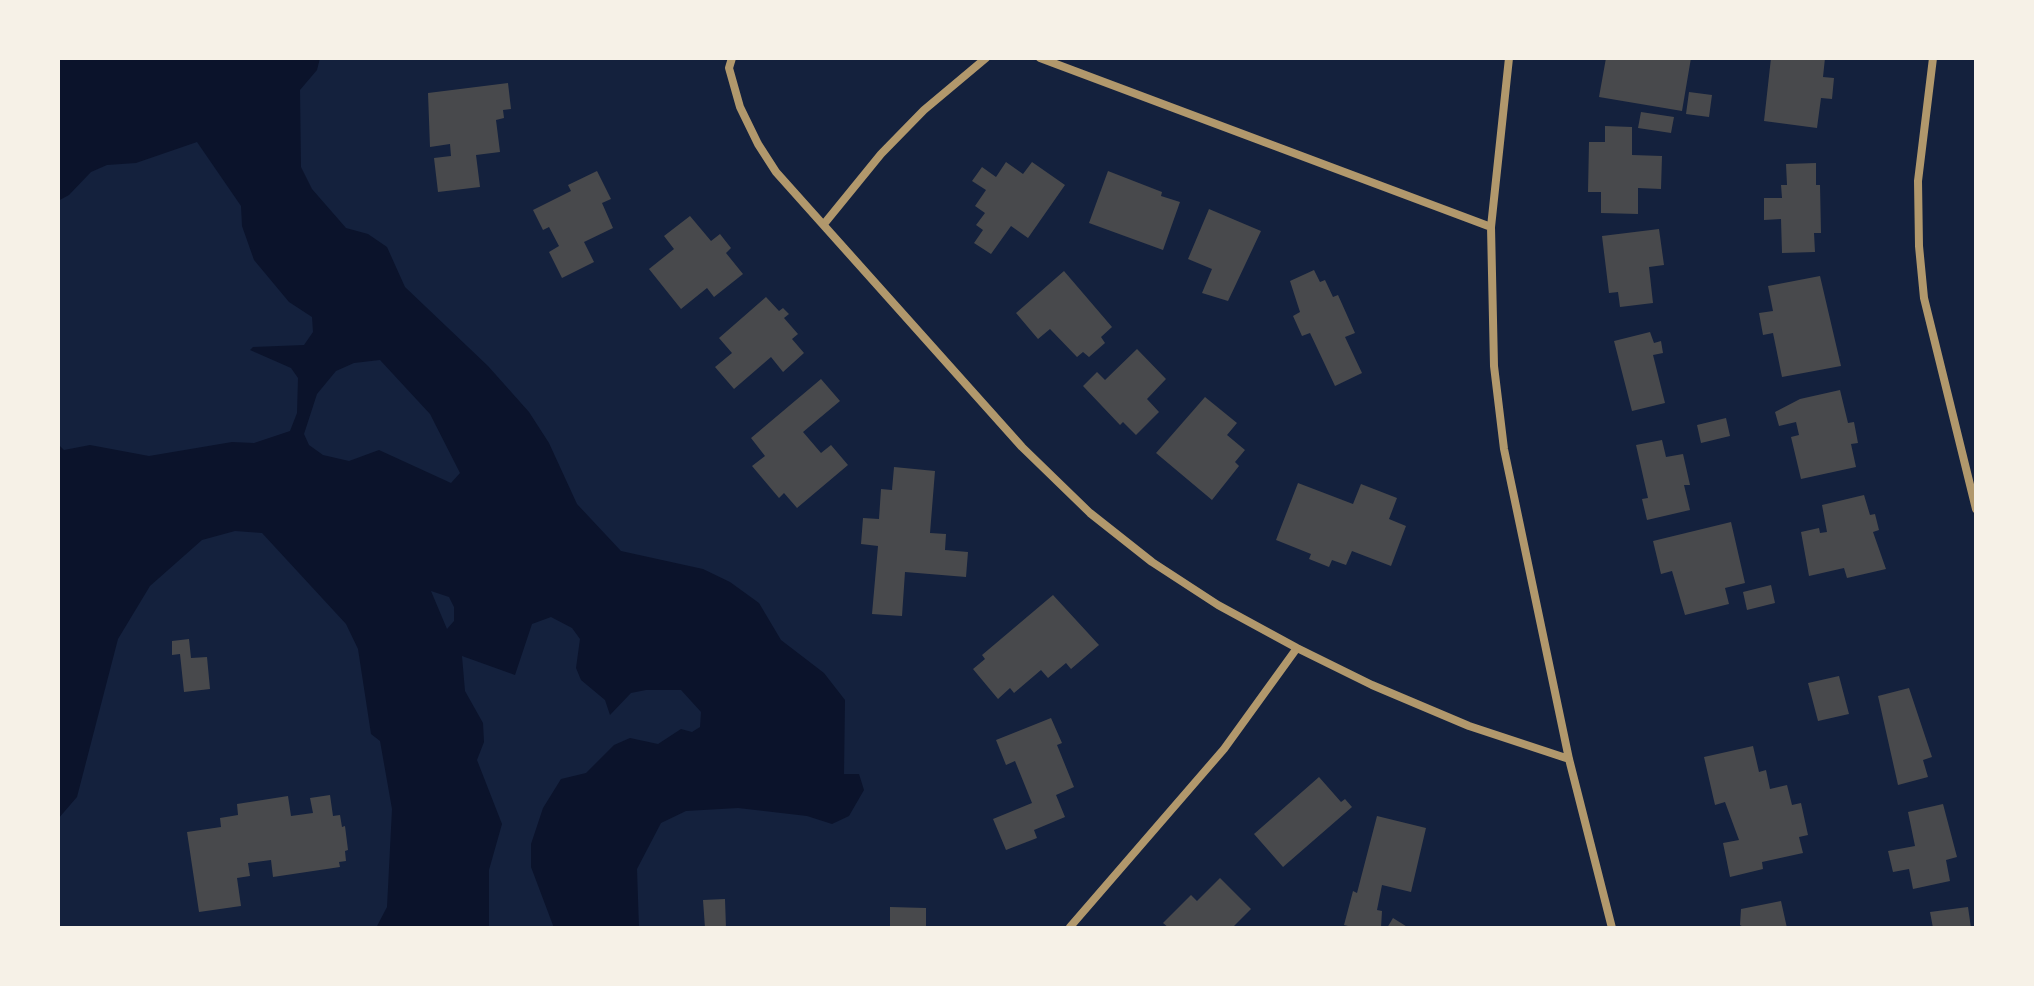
<!DOCTYPE html>
<html>
<head>
<meta charset="utf-8">
<style>
  body { margin:0 }
  #map { position:relative; width:2034px; height:986px; overflow:hidden; background:#14213d; font-family:Karla,sans-serif }
  canvas { display:block }
  .frame { position:absolute; inset:0; border:60px solid #f6f1e7; pointer-events:none }
</style>
</head>
<body>
<div id="map">
<canvas width="2034" height="986"></canvas>
<div class="frame"></div>
</div>
<script>
const ctx = document.querySelector('canvas').getContext('2d');
ctx.lineJoin = 'round';
function fill(path, color) { ctx.fillStyle = color; ctx.fill(path, 'evenodd'); }
const poly = rows => new Path2D(rows.map(r => 'M' + r).join(''));
function strokePath(path, color, width, dash) { ctx.strokeStyle = color; ctx.lineWidth = width; ctx.lineCap = dash ? 'butt' : 'round'; ctx.setLineDash(dash || []); ctx.stroke(path); }
const water = poly([
  [58,58,320,58,317,70,300,90,301,167,312,189,346,228,368,234,387,247,405,287,488,366,529,412,549,443,577,504,621,551,703,569,730,582,759,603,781,640,824,673,845,700,844,774,859,774,864,790,849,816,832,824,807,816,738,808,686,811,661,823,637,869,639,928,554,928,531,867,531,844,543,808,561,779,586,773,614,745,630,738,658,744,681,729,692,732,700,727,701,712,681,690,646,690,631,693,610,715,605,700,581,680,576,668,580,639,572,628,551,617,532,624,515,675,462,656,465,691,483,723,484,742,477,760,502,824,489,870,489,928,376,928,387,907,392,809,380,741,371,734,358,649,346,624,262,533,235,531,202,540,150,586,118,639,77,797,58,819,58,444,64,450,90,445,149,456,232,442,254,443,290,431,297,413,298,378,291,368,250,350,253,347,304,345,313,332,312,317,289,302,254,260,242,226,241,206,197,142,136,163,107,165,91,172,69,195,58,201],
  [380,360,430,414,460,473,451,483,379,450,349,461,323,455,309,445,304,434,317,394,336,371,354,363],
  [431,591,449,597,454,607,454,621,447,629]
]);
const building = poly([
  [1606,58,1691,58,1682,111,1599,97],
  [1771,58,1825,58,1823,77,1834,78,1832,99,1821,98,1817,128,1764,121],
  [508,83,511,109,503,110,504,118,496,120,500,152,476,155,480,187,438,192,434,158,451,156,450,144,430,147,428,93],
  [1689,92,1712,95,1709,117,1686,114],
  [1641,112,1674,117,1671,133,1638,128],
  [1605,126,1632,127,1632,155,1662,156,1661,189,1638,188,1638,214,1601,213,1601,192,1588,192,1589,142,1605,142],
  [1006,162,1023,174,1032,162,1065,185,1028,238,1011,226,991,254,974,243,983,230,976,225,985,213,975,206,986,190,972,181,982,167,996,177],
  [1816,163,1816,185,1820,185,1821,233,1814,233,1815,252,1782,253,1781,219,1764,220,1764,198,1782,198,1781,185,1787,185,1786,164],
  [597,171,611,199,602,203,613,228,584,242,594,262,562,278,549,252,559,246,549,227,543,230,533,210,571,191,568,185],
  [1108,171,1162,192,1161,196,1180,202,1163,250,1089,223],
  [1209,209,1261,231,1228,301,1202,293,1212,269,1188,259],
  [690,216,711,241,720,234,731,248,726,253,743,274,714,297,707,288,681,309,649,269,674,249,664,236],
  [1659,229,1664,265,1649,267,1653,303,1620,307,1618,292,1609,293,1602,236],
  [1314,270,1320,282,1325,280,1333,297,1338,295,1355,333,1345,337,1362,373,1335,386,1310,333,1302,336,1293,316,1300,312,1290,281],
  [1064,271,1112,327,1101,337,1105,343,1089,357,1083,352,1077,357,1050,329,1038,339,1016,313],
  [1820,276,1841,366,1782,377,1773,333,1763,335,1759,313,1773,311,1768,286],
  [766,297,779,311,783,308,789,314,784,318,798,334,792,339,804,353,783,372,771,357,734,389,715,367,732,353,719,338],
  [1650,332,1654,343,1661,341,1663,353,1653,355,1665,403,1632,411,1614,341],
  [1137,349,1166,379,1147,399,1159,412,1136,435,1123,422,1120,425,1083,386,1097,372,1105,380],
  [821,379,840,401,803,432,821,453,831,445,848,465,797,508,784,493,779,498,752,466,765,456,751,438],
  [1840,390,1848,423,1854,422,1858,443,1851,444,1856,467,1801,479,1791,437,1799,435,1796,422,1779,426,1775,412,1800,399],
  [1205,397,1237,423,1227,435,1245,450,1235,462,1239,466,1212,500,1156,453],
  [1726,418,1730,436,1701,443,1697,425],
  [1662,440,1666,457,1683,454,1690,485,1684,485,1690,510,1647,520,1642,499,1648,498,1636,445],
  [894,467,935,471,930,533,946,534,945,550,968,552,966,577,905,572,902,616,872,614,878,546,861,544,863,518,879,519,881,489,892,490],
  [1298,483,1353,504,1361,484,1397,498,1389,519,1406,526,1391,566,1352,551,1346,565,1332,560,1329,567,1309,559,1311,554,1276,540],
  [1864,495,1870,515,1875,514,1879,530,1873,532,1886,569,1847,578,1844,568,1809,576,1801,532,1819,528,1820,533,1827,532,1822,505],
  [1731,522,1745,583,1725,588,1729,604,1685,615,1672,571,1661,574,1653,541],
  [1771,585,1775,603,1747,610,1743,592],
  [1053,595,1099,645,1071,669,1066,663,1048,678,1041,670,1014,693,1010,688,998,699,973,669,985,659,982,655],
  [189,639,191,658,207,657,210,689,184,692,180,654,172,655,172,641],
  [1839,676,1849,714,1818,721,1808,683],
  [1909,688,1932,757,1923,760,1928,777,1898,785,1878,696],
  [1051,718,1062,743,1057,745,1074,787,1056,795,1065,817,1034,830,1037,838,1006,850,993,819,1032,803,1015,761,1006,765,996,740],
  [1753,746,1759,772,1766,770,1770,789,1787,785,1792,805,1801,803,1808,835,1799,837,1803,853,1762,862,1763,869,1730,877,1723,843,1739,840,1725,802,1715,805,1704,757],
  [1319,777,1341,802,1345,799,1352,807,1283,867,1254,834],
  [330,795,333,816,340,815,342,827,345,826,348,850,345,851,346,861,339,862,340,867,273,877,271,860,248,863,250,876,237,878,241,906,199,912,187,832,221,827,220,818,238,815,237,804,288,796,291,816,313,813,310,798],
  [1943,804,1957,857,1946,860,1950,881,1913,889,1909,869,1893,872,1888,851,1915,846,1908,812],
  [1377,816,1426,828,1411,892,1382,885,1377,910,1382,911,1381,928,1356,928,1344,925,1353,891,1357,893],
  [1220,878,1251,909,1232,928,1169,928,1163,923,1191,895,1197,901],
  [725,899,726,928,705,928,703,900],
  [1781,901,1787,928,1745,928,1740,925,1741,909],
  [890,907,926,908,926,928,890,928],
  [1968,907,1971,928,1933,928,1930,912],
  [1393,918,1409,928,1387,928]
]);
const minor = poly([
  [732,58,729,68,740,107,758,144,776,172,1022,447,1090,513,1152,562,1218,605,1297,648,1372,685,1469,726,1569,759],
  [1040,58,1491,227],
  [1509,58,1491,227,1494,366,1504,449,1569,759,1612,928],
  [1933,58,1918,181,1919,246,1924,298,1976,509],
  [824,224,881,154,924,110,986,58],
  [1070,927,1224,749,1297,648]
]);
fill(water, '#0b132b');
fill(building, '#48494c');
strokePath(minor, '#b1986c', 8);
</script>
</body>
</html>
